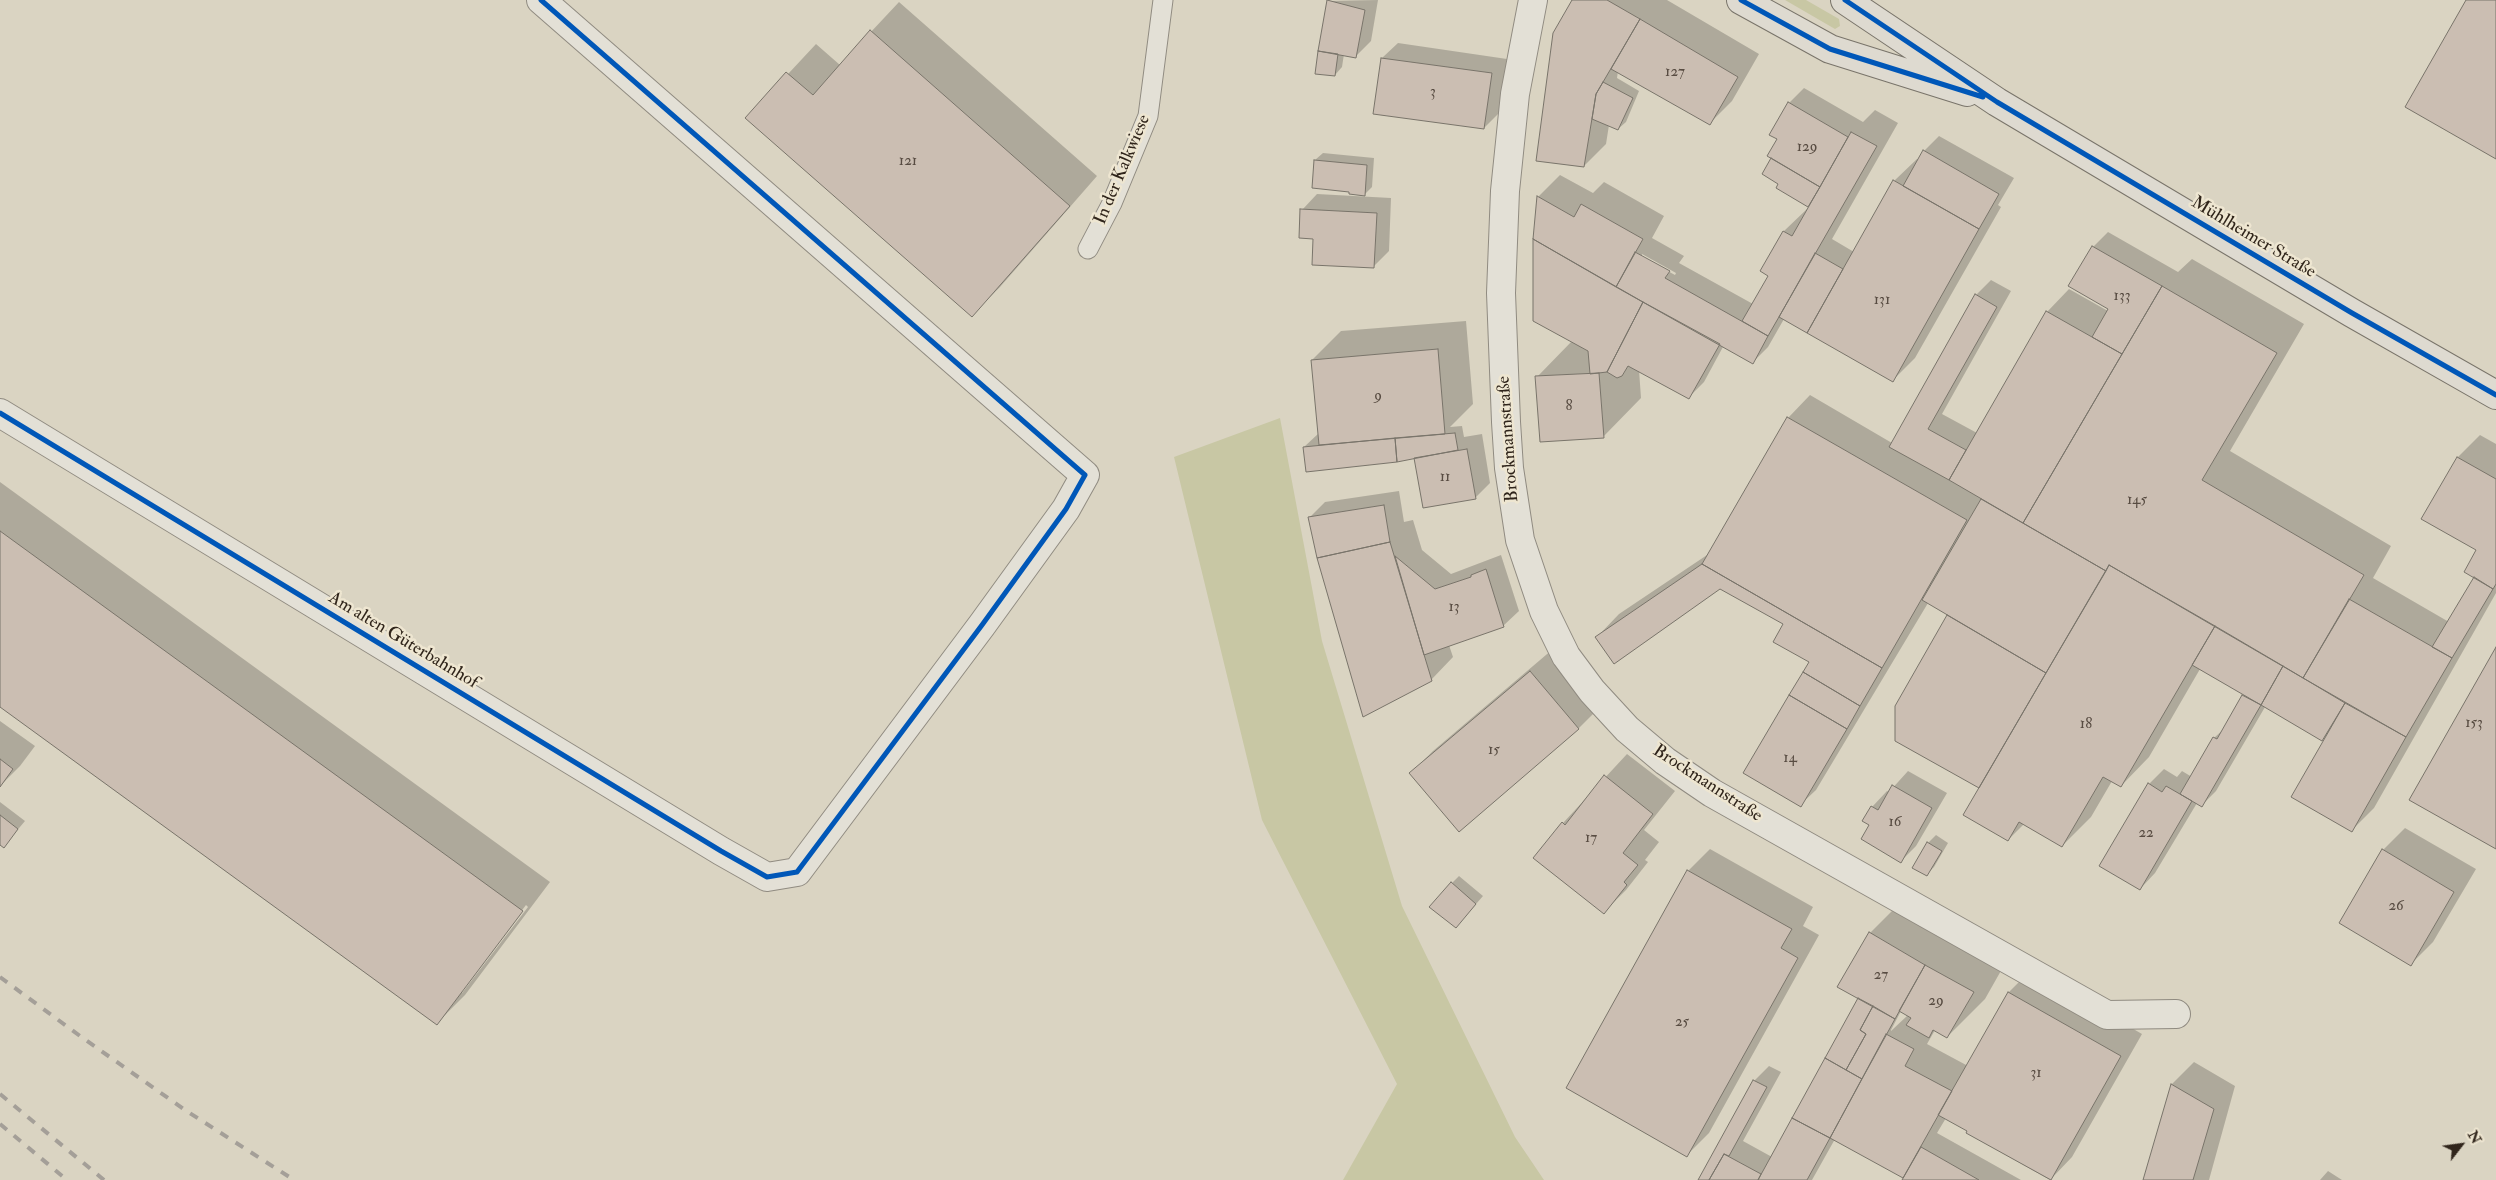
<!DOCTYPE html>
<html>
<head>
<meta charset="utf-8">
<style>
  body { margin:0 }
  #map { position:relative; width:2496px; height:1180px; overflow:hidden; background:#dad4c2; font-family:"IM FELL Double Pica",serif }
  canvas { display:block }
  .north { position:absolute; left:2436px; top:1120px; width:50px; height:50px; -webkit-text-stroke:4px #eee6d1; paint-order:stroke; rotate:60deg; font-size:14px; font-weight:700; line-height:20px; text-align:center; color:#30251b }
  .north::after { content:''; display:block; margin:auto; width:18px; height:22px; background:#30251b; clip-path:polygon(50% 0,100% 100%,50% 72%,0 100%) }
</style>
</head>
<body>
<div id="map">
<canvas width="2496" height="1180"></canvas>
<div class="north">N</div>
</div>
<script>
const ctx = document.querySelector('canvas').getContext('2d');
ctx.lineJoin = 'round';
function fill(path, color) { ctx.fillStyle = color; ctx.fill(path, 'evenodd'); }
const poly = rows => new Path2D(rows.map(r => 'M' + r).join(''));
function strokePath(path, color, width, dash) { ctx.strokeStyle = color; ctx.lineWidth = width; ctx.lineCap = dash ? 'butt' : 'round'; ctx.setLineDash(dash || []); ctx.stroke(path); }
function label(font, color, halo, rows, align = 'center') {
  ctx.font = font + ' "IM FELL Double Pica",serif'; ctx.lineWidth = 5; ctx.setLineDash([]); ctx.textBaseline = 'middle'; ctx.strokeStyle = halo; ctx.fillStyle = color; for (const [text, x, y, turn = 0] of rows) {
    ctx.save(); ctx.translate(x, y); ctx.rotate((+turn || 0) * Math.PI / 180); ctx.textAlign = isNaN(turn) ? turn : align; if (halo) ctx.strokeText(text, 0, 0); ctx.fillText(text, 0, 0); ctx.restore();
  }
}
const green = poly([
  [1785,0,1806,0,1839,19,1840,26,1835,29],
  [1280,418,1322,641,1402,906,1515,1137,1544,1180,1343,1180,1397,1084,1262,820,1174,457]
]);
const shadow = poly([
  [1378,0,1371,41,1356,56,1344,54,1342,67,1335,75,1328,1],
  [1573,0,1667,0,1759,54,1732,101,1710,123,1618,71,1617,78,1639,91,1626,122,1618,129,1609,125,1606,144,1584,166],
  [899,2,1097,176,1000,287,972,315,747,118,816,44,840,65],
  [1398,43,1507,59,1499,113,1484,128,1375,112,1382,58],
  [1804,88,1863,122,1875,110,1898,123,1832,239,1854,252,1894,181,1917,159,1919,160,1924,151,1939,136,2014,178,1998,205,2001,207,1915,358,1893,380,1784,319,1768,347,1753,362,1724,345,1704,382,1689,397,1639,370,1641,398,1603,437,1537,377,1572,341,1538,197,1560,175,1593,193,1604,182,1664,216,1652,238,1684,256,1679,263,1753,304,1769,275,1762,270,1784,231,1807,209,1808,210,1812,202,1808,206,1780,183,1773,158,1789,103],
  [1642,254,1676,273,1675,275,1642,257],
  [1323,153,1374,158,1372,187,1364,195,1315,160],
  [1317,194,1391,198,1389,251,1374,266,1314,238,1302,210],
  [2108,232,2178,272,2192,259,2304,324,2230,451,2391,546,2373,578,2449,622,2475,577,2478,550,2423,519,2458,457,2480,435,2496,444,2496,593,2374,808,2352,830,2327,735,2322,740,2265,707,2216,791,2201,806,2197,803,2155,873,2140,889,2149,784,2164,769,2177,777,2182,771,2192,777,2214,738,2226,727,2244,695,2200,669,2149,757,2121,786,2112,781,2091,817,2062,846,2024,824,2008,840,1980,788,1896,706,1949,614,1928,603,1816,790,1800,805,1811,662,1785,624,1720,587,1597,637,1619,614,1710,553,1788,418,1810,395,1892,443,1976,295,1991,280,2011,291,1942,414,1977,433,2047,312,2069,289,2108,311,2110,308,2093,247],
  [1466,321,1473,404,1450,427,1462,426,1464,437,1482,434,1490,483,1475,498,1415,457,1304,447,1319,433,1312,360,1341,331],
  [0,482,550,882,465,995,437,1023,0,706],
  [526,905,528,907,462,993,459,993],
  [1399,491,1404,522,1413,520,1422,550,1451,574,1501,555,1519,611,1503,626,1449,645,1453,657,1431,680,1310,517,1325,502],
  [1553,649,1601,706,1579,728,1459,830,1411,773,1433,751],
  [0,721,35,746,20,766,0,786],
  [1627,754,1675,791,1644,830,1659,842,1645,860,1648,862,1626,890,1604,912,1563,823],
  [1908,771,1947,793,1916,846,1901,861,1870,824,1872,807,1887,791,1889,792],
  [0,802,25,821,4,846,0,844],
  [2405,828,2476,869,2433,942,2411,964,2383,850],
  [1936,835,1948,843,1934,867,1926,875,1928,843],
  [1710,849,1813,907,1803,926,1819,935,1709,1133,1687,1155,1688,871],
  [1459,876,1483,896,1463,919,1452,883],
  [1908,895,2011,953,1985,999,1947,1037,1935,1030,1927,1044,1968,1066,2009,992,2031,970,2142,1034,2072,1157,2050,1180,1967,1133,1968,1131,1946,1118,1937,1133,2021,1180,1904,1180,1907,1172,1903,1177,1835,1139,1812,1180,1699,1180,1754,1081,1769,1066,1781,1072,1743,1141,1772,1157,1859,998,1870,933],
  [1901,1011,1908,1015,1891,1031,1891,1030],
  [2194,1062,2235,1086,2209,1180,2145,1180,2172,1084],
  [2328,1171,2342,1180,2320,1180]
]);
const building = poly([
  [1327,0,1365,10,1356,58,1318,51,1327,0],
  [1572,0,1607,0,1640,19,1596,94,1584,167,1536,161,1553,33,1572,0],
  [2466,0,2496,0,2496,159,2405,107,2466,0],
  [1640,19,1738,77,1710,125,1611,69,1640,19],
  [870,30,1070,206,972,317,745,118,786,72,813,95,870,30],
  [1318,51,1338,54,1335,76,1315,74,1318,51],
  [1381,58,1492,73,1484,129,1373,114,1381,58],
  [1603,82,1633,98,1618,130,1592,119,1596,94,1603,82],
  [1788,102,1848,137,1820,187,1767,156,1777,139,1769,135,1788,102],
  [1851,132,1877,146,1768,336,1742,321,1768,276,1760,271,1783,231,1792,236,1851,132],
  [1923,150,1999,194,1979,229,1903,186,1923,150],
  [1771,158,1820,187,1808,207,1776,188,1778,184,1762,174,1771,158],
  [1314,160,1367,165,1365,196,1349,194,1349,192,1312,188,1314,160],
  [1893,180,1979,229,1893,382,1807,333,1893,180],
  [1537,196,1574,217,1581,204,1643,239,1616,287,1533,239,1537,196],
  [1300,209,1377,213,1374,268,1312,265,1313,239,1299,238,1300,209],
  [1533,239,1643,302,1607,372,1590,374,1588,351,1533,321,1533,239],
  [2092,246,2162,286,2122,354,2092,337,2108,309,2068,286,2092,246],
  [1635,252,1670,271,1665,278,1768,336,1753,364,1616,287,1635,252],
  [1815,253,1843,269,1807,333,1779,317,1815,253],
  [2162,286,2277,353,2202,480,2364,575,2303,678,2109,565,2106,571,2023,523,2162,286],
  [1975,294,1997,307,1928,429,1966,450,1949,480,1889,447,1975,294],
  [1643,302,1720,344,1689,399,1628,366,1622,376,1617,378,1607,372,1643,302],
  [2046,311,2122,354,2023,523,1949,480,2046,311],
  [1438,349,1445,434,1319,445,1311,360,1438,349],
  [1599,373,1604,438,1540,442,1535,376,1599,373],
  [1787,417,1967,520,1882,668,1702,564,1787,417],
  [1455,433,1458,450,1397,462,1395,438,1455,433],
  [1395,438,1397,462,1306,472,1303,447,1395,438],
  [1467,449,1476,499,1423,508,1414,458,1467,449],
  [2457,457,2496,479,2496,584,2493,589,2464,572,2476,550,2421,519,2457,457],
  [1981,499,2106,571,2046,673,1922,600,1981,499],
  [1384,505,1390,542,1317,558,1308,517,1384,505],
  [0,531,523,911,437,1025,0,707,0,531],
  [1390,542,1432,681,1363,717,1317,558,1390,542],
  [1395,556,1435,589,1471,577,1471,575,1486,569,1504,627,1424,655,1395,556],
  [1702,564,1882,668,1860,706,1803,672,1809,662,1773,642,1783,624,1720,589,1614,664,1595,637,1702,564],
  [2109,565,2215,626,2121,787,2103,777,2062,847,2019,822,2008,841,1963,815,2109,565],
  [2474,577,2493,589,2452,658,2432,647,2474,577],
  [2349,599,2452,658,2406,737,2303,678,2349,599],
  [1947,615,2046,673,1979,788,1895,741,1895,706,1947,615],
  [2215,626,2283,666,2261,705,2192,665,2215,626],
  [2496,647,2496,849,2409,800,2496,647],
  [2283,666,2345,703,2322,741,2261,705,2283,666],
  [1530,671,1579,729,1459,832,1409,773,1530,671],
  [1803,672,1860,706,1847,729,1789,695,1803,672],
  [1789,695,1847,729,1801,807,1743,773,1789,695],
  [2242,695,2261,705,2202,807,2180,794,2213,737,2217,739,2242,695],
  [2345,703,2406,737,2352,832,2291,797,2345,703],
  [0,759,13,769,0,787,0,759],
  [1604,775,1653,814,1623,853,1638,865,1624,882,1627,885,1604,914,1533,858,1562,822,1565,825,1604,775],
  [2148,783,2162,792,2166,786,2192,801,2140,890,2099,866,2148,783],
  [1892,785,1932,808,1901,863,1861,839,1869,825,1862,821,1871,806,1878,810,1892,785],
  [0,815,18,829,4,848,0,845,0,815],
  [1927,842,1942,851,1927,876,1912,868,1927,842],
  [2382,849,2454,892,2411,966,2339,923,2382,849],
  [1687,870,1792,929,1781,948,1798,958,1687,1157,1566,1088,1687,870],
  [1451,882,1476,904,1456,928,1429,907,1451,882],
  [1869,932,1925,965,1895,1019,1837,987,1869,932],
  [1925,965,1974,992,1947,1038,1933,1030,1929,1038,1906,1025,1911,1018,1899,1011,1925,965],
  [2008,992,2121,1056,2051,1180,1966,1133,1967,1131,1938,1115,2008,992],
  [1858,998,1873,1006,1860,1030,1866,1034,1846,1070,1825,1058,1858,998],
  [1873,1006,1895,1019,1862,1079,1846,1070,1866,1034,1860,1030,1873,1006],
  [1886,1034,1914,1049,1905,1066,1952,1091,1903,1178,1830,1138,1886,1034],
  [1825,1058,1862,1079,1830,1138,1792,1118,1825,1058],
  [1753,1080,1767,1087,1729,1156,1724,1154,1709,1180,1698,1180,1753,1080],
  [2171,1084,2214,1109,2193,1180,2143,1180,2171,1084],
  [1792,1118,1830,1138,1807,1180,1758,1180,1792,1118],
  [1921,1147,1979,1180,1902,1180,1921,1147],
  [1724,1154,1761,1174,1758,1180,1709,1180,1724,1154]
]);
const service = poly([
  [1088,249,1112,203,1148,116,1163,0]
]);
const minor = poly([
  [1533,0,1515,94,1505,191,1501,293,1506,422,1509,468,1520,540,1544,611,1566,656,1592,691,1627,729,1665,761,1712,793,2107,1015,2176,1014],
  [0,413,721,851,767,877,797,872,982,625,1066,509,1085,475,541,0]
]);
const primary = poly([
  [1741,0,1830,49,1967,92],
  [1845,0,1997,102,2352,313,2496,395]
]);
const rail = poly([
  [0,977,80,1036,185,1110,294,1180],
  [0,1094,104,1180],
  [0,1124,67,1180]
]);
const cycleway = poly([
  [1741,0,1830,49,1983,97],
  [1845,0,1997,102,2352,313,2496,395],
  [0,413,721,851,767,877,797,872,982,625,1066,509,1085,475,541,0]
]);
const numberNames = [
  ["127",1675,73],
  ["3",1433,93],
  ["129",1807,148],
  ["121",908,162],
  ["133",2122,297],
  ["131",1882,301],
  ["9",1378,397],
  ["8",1569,407],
  ["11",1445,478],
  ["145",2137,501],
  ["13",1454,608],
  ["153",2474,724],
  ["18",2086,725],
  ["15",1494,751],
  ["14",1790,759],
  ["16",1895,823],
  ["22",2146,834],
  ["17",1591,839],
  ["26",2396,907],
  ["27",1881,976],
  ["29",1936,1002],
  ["25",1682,1023],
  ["31",2036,1074]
];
const streetNames = [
  ["In der Kalkwiese",1123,170,-67],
  ["Mühlheimer Straße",2253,238,31],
  ["Brockmannstraße",1509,439,-94],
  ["Am alten Güterbahnhof",403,641,31],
  ["Brockmannstraße",1707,784,33]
];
fill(green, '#c8c7a4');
fill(shadow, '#0003');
fill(building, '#cbbeb2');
strokePath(building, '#79746a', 1);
strokePath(service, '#908b81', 21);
strokePath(minor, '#908b81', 30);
strokePath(primary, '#79746a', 30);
strokePath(service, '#e3e0d6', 19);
strokePath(minor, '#e3e0d6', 28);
strokePath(primary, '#dedad0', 28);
strokePath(rail, '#a49f98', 4, [9, 9]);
strokePath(cycleway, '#0057b8', 5);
label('15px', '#584c42', null, numberNames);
label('18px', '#30251b', '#eee6d1', streetNames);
</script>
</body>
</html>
